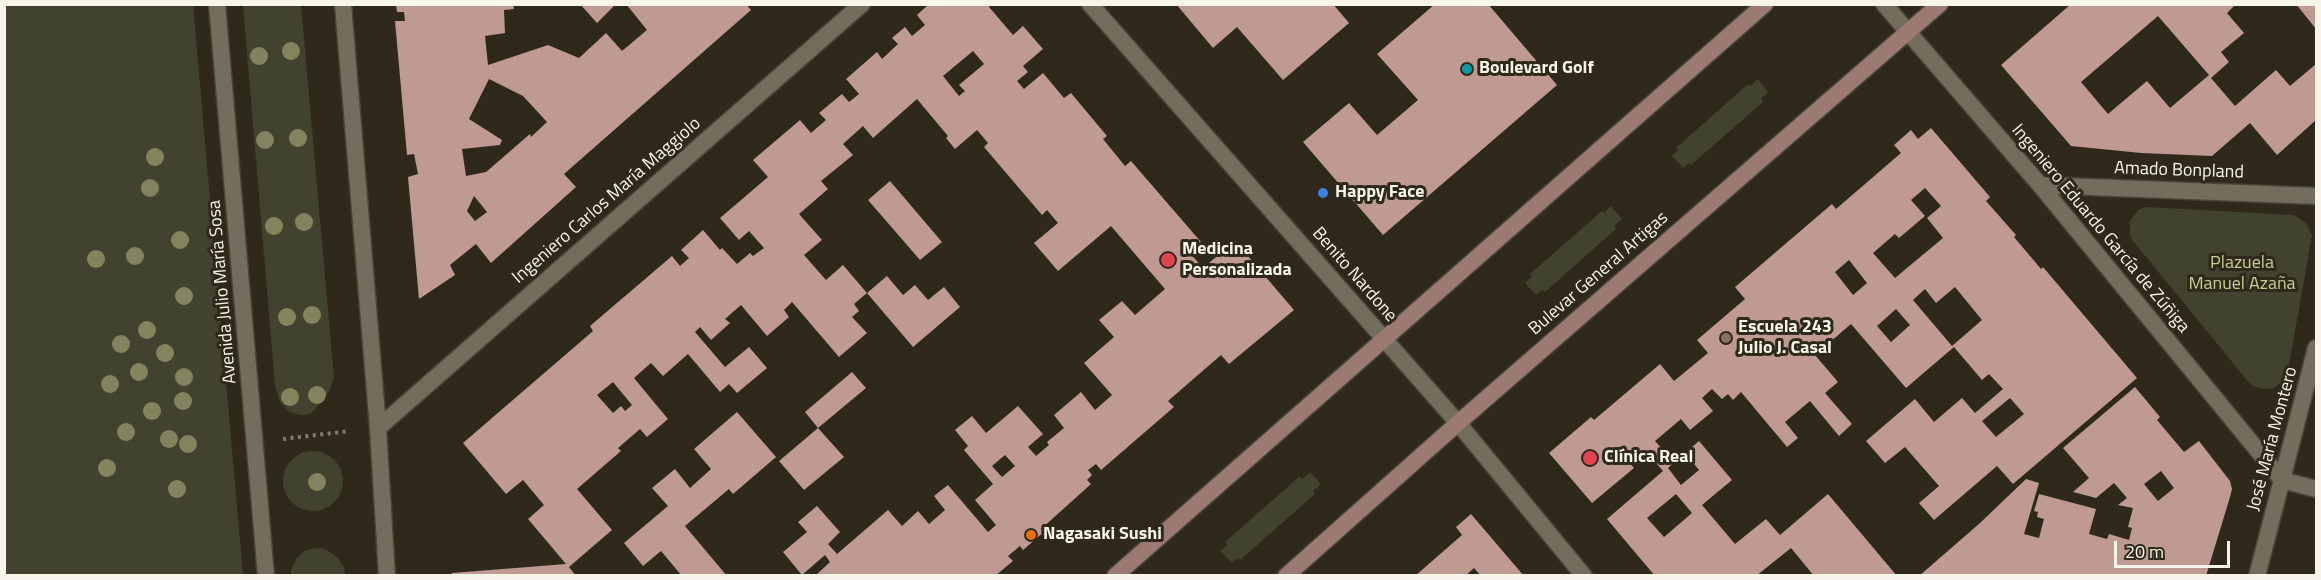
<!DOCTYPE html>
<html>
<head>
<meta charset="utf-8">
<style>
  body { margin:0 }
  #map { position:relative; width:2321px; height:580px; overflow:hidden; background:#2e291a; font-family:"Titillium Web",sans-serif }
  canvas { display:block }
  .frame { position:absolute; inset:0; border:6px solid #f7f4ea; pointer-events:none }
  .scale { position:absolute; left:2114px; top:541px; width:116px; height:27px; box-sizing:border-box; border:3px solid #f7f4ea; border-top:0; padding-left:8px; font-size:18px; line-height:21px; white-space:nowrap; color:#f7f4ea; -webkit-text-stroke:4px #2e291a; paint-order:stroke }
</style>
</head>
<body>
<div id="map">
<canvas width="2321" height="580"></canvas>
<div class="frame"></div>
<div class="scale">20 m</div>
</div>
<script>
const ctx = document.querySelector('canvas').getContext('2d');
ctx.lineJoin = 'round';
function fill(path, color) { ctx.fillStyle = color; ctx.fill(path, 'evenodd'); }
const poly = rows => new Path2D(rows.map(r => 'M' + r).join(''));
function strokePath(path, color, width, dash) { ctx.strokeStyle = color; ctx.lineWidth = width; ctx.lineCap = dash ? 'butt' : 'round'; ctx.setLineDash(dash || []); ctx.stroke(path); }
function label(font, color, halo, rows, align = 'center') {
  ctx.font = font + ' "Titillium Web",sans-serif'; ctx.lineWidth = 6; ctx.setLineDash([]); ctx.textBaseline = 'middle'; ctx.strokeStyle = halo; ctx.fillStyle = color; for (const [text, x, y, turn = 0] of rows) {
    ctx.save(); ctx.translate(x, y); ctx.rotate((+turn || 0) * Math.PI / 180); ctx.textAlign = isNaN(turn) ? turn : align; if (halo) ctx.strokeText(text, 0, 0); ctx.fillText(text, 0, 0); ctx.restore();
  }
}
const green = poly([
  [4,5,193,5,243,575,5,575],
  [243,5,301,5,334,377,329,392,323,401,310,414,301,415,290,412,280,402,275,386],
  [1758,79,1768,92,1761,99,1763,102,1691,165,1689,163,1683,168,1672,156,1678,150,1676,148,1748,84,1750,86],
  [1611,206,1622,219,1614,226,1617,228,1545,292,1542,290,1536,295,1525,283,1532,277,1530,274,1602,211,1604,213],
  [2146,207,2294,215,2306,223,2312,235,2288,371,2279,384,2274,388,2262,389,2251,385,2133,241,2130,235,2130,221,2138,210],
  '283 481a30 30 0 1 1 60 0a30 30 0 1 1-60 0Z',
  [1310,472,1321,484,1313,491,1315,494,1240,560,1238,558,1232,563,1220,551,1227,545,1225,542,1300,476,1302,479],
  [317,548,325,549,336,556,344,567,345,575,291,575,291,570,297,558,306,550]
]);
const building = poly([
  [396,4,513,4,514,9,504,10,505,33,485,36,488,65,548,45,579,58,606,33,622,51,647,30,626,4,746,4,751,10,564,174,576,187,491,263,476,244,450,265,455,275,419,299,408,177,418,174,414,154,407,155,395,21,405,21,404,12,397,12],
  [489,79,523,96,547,122,531,137,530,134,486,172,466,176,462,149,500,145,502,140,469,119],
  [474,196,487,212,475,221,467,211],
  [580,4,616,4,597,23],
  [929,4,992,4,989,7,1013,35,1023,26,1043,49,1023,66,1028,72,1017,81,1024,89,1043,73,1064,98,1071,93,1107,136,1103,139,1125,166,1131,161,1201,242,1189,252,1203,268,1235,241,1294,310,1229,364,1221,355,1168,401,1174,407,1101,470,1096,464,1088,470,1092,475,1087,480,1091,484,1041,529,1044,532,1023,550,1020,546,1008,556,1013,561,995,576,815,576,830,562,825,555,802,575,783,552,807,532,798,522,817,506,840,532,828,544,837,554,888,510,902,526,918,511,929,524,945,510,934,496,948,485,988,532,996,525,975,500,993,484,964,450,968,446,955,430,972,416,986,433,1018,406,1043,434,1028,447,1036,456,1049,445,1047,442,1064,428,1054,415,1081,392,1095,410,1112,395,1084,363,1114,337,1099,320,1122,301,1135,315,1165,289,1111,226,1058,271,1034,243,1058,223,1047,210,1042,215,984,147,988,143,977,130,955,149,946,138,948,136,917,99,873,138,863,126,843,144,853,155,821,181,828,189,799,214,822,240,804,255,826,280,843,265,867,293,854,304,859,311,852,317,867,333,839,357,792,302,784,310,789,317,767,336,741,305,725,319,730,323,711,340,700,327,695,332,725,367,749,347,767,368,737,393,729,384,720,392,688,354,663,376,651,363,634,378,668,419,647,437,640,429,618,448,621,451,577,489,612,530,569,567,576,576,452,576,452,573,566,564,528,519,544,505,523,480,506,494,463,443,593,331,590,326,672,256,680,266,689,258,681,250,703,230,720,250,722,248,737,264,750,253,753,256,764,248,749,231,739,240,720,218,768,177,753,160,800,120,811,133,826,120,819,113,842,94,849,102,859,94,846,79,877,52,882,59,898,44,892,38,905,27,912,36,925,25,917,15],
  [973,51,984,64,959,85,965,91,959,96,943,76],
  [613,382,632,405,625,411,621,406,613,413,597,395],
  [1005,455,1015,466,1002,477,992,466],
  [1176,4,1333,4,1349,23,1283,80,1237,27,1213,48],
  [1435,4,1488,4,1557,85,1383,235,1303,142,1349,103,1377,135,1418,100,1377,54],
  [2071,4,2236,4,2227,13,2244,33,2221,52,2229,62,2211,78,2235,106,2276,70,2290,86,2316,64,2316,120,2277,155,2250,123,2212,156,2141,153,2071,146,2001,65],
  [2158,16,2209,75,2170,108,2147,81,2108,114,2081,82],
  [2296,4,2316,4,2316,29],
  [1931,128,1990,197,1986,201,2016,235,2014,237,2041,269,2043,267,2137,378,2013,484,1997,466,1934,520,1919,503,1939,486,1905,447,1885,463,1866,441,1915,399,1934,422,1962,398,1975,413,2003,389,1989,374,1982,380,1954,347,1906,388,1851,324,1815,355,1838,382,1825,393,1852,424,1839,436,1810,401,1785,422,1798,438,1787,447,1741,392,1733,400,1728,394,1722,399,1712,389,1702,398,1713,411,1690,430,1681,419,1655,441,1674,462,1668,468,1681,485,1699,470,1685,453,1699,441,1732,480,1702,505,1735,544,1766,519,1780,535,1828,494,1897,576,1814,576,1791,548,1756,576,1655,576,1607,519,1663,471,1645,450,1630,463,1634,468,1592,503,1549,453,1591,417,1594,420,1660,364,1674,381,1708,353,1697,340,1745,299,1735,287,1832,204,1836,209,1901,153,1894,145,1911,130,1918,139],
  [1925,188,1941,206,1927,218,1943,238,1895,278,1873,253,1895,234,1899,238,1925,216,1911,200],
  [1849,260,1867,283,1853,295,1835,272],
  [1955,287,1982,320,1952,346,1913,300,1925,289,1936,303],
  [1896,309,1910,325,1891,342,1877,326],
  [2010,398,2024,414,1996,437,1982,421],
  [1676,494,1692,513,1664,537,1647,518],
  [890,181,942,242,920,260,868,200],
  [887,276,903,295,915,285,928,300,944,287,960,307,913,347,867,293],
  [852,372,866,388,818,428,805,412],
  [2135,387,2160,417,2157,420,2184,452,2199,441,2230,481,2232,489,2230,497,2206,576,1919,576,1980,523,2026,479,2039,483,2024,534,2039,538,2044,519,2037,517,2038,512,2034,511,2039,494,2096,509,2089,534,2107,539,2109,534,2129,540,2132,528,2128,527,2133,508,2118,505,2127,498,2114,483,2096,498,2073,492,2089,478,2063,448],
  [2161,471,2174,488,2158,501,2144,484],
  [737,412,776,457,733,494,729,489,685,526,727,576,682,576,661,551,643,566,624,543,668,506,652,488,675,469,690,488,711,469,694,449],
  [818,428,844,457,804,490,779,461],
  [1471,514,1524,576,1481,576,1474,568,1465,576,1415,576,1462,535,1456,527]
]);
const path = poly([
  [283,439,350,431]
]);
const minor = poly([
  [217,4,266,576],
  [343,4,378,428,387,576],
  [1090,4,1458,423,1584,576],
  [1884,4,2040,185,2282,480],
  [2040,185,2316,196],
  [378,428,862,4],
  [2282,480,2316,489],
  [2257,576,2316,348]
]);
const secondary = poly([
  [1115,576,1765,4],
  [1286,576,1458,423,1940,4]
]);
const trees = [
  [291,51],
  [259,56],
  [298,138],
  [265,140],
  [155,157],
  [150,188],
  [304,222],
  [274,226],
  [180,240],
  [135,256],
  [96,259],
  [184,296],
  [312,315],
  [287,317],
  [147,330],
  [121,344],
  [165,353],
  [139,372],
  [184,377],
  [110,384],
  [317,395],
  [290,397],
  [183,401],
  [152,411],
  [126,432],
  [169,439],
  [188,444],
  [107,468],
  [317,482],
  [177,489]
];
const markers = [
  [1467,69,6,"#0f9aa8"],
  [1323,193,6,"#3f7fe0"],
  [1168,260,8,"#e0444e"],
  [1726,338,6,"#8d6e63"],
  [1590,458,8,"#e0444e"],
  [1031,535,6,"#e8710a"]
];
const poiNames = [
  ["Boulevard Golf",1479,69],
  ["Happy Face",1335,193],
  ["Medicina",1182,250],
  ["Personalizada",1182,271],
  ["Escuela 243",1738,328],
  ["Julio J. Casal",1738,349],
  ["Clínica Real",1604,458],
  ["Nagasaki Sushi",1043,535]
];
const streetNames = [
  ["Amado Bonpland",2179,171,2],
  ["Ingeniero Carlos María Maggiolo",607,201,-41],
  ["Ingeniero Eduardo García de Zúñiga",2100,229,50],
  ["Bulevar General Artigas",1599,274,-41],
  ["Benito Nardone",1354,275,49],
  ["Avenida Julio María Sosa",223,292,-95],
  ["José María Montero",2273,439,-75]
];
const parkNames = [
  ["Plazuela",2242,264],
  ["Manuel Azaña",2242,285]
];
fill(green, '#41432f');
fill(building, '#bf9a93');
strokePath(minor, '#484437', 19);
strokePath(secondary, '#484437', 19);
strokePath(path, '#807c6f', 4, [3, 4.5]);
strokePath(minor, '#726d5c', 16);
strokePath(secondary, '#9a7a72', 16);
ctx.fillStyle = '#83845e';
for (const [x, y] of trees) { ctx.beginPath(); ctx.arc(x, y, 9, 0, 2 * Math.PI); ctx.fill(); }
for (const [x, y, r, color] of markers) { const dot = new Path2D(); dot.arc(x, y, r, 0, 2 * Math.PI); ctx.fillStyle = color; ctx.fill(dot); strokePath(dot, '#2e291a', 2); }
label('bold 18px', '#f7f4ea', '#2e291a', poiNames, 'left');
label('18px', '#f7f4ea', '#2e291a', streetNames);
label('18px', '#c8ce95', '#2e291a', parkNames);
</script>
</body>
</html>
